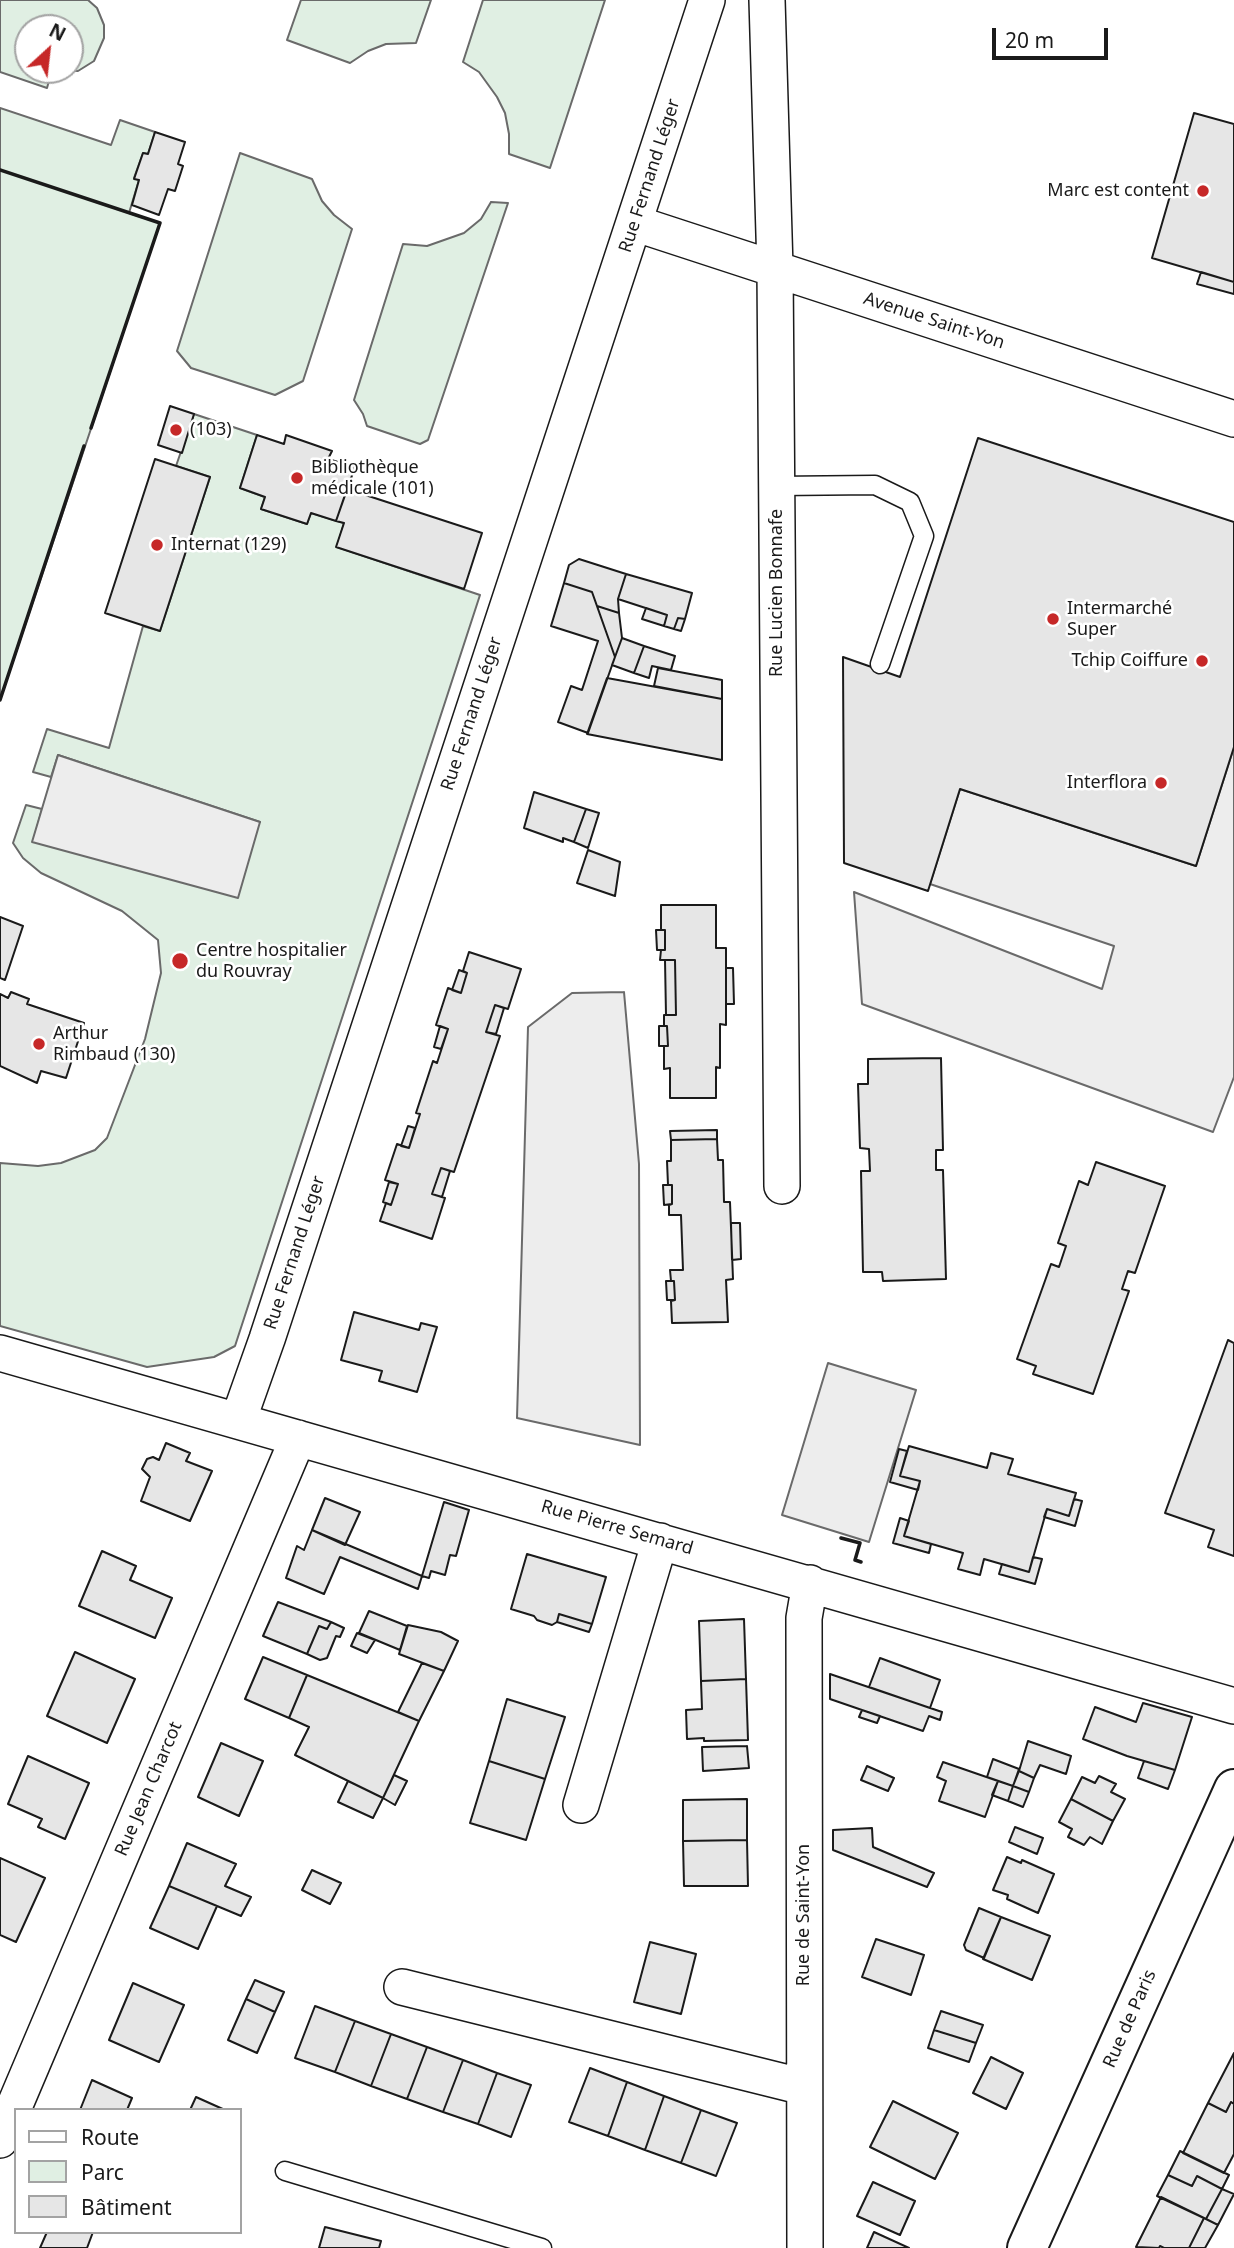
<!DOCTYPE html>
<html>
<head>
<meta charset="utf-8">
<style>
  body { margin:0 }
  #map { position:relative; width:1234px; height:2248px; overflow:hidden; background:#fff; font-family:"Noto Sans",sans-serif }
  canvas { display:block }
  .legend { position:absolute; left:14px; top:2108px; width:228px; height:126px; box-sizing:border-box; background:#fff; border:2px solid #a3a3a3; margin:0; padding:9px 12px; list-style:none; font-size:21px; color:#1a1a1a }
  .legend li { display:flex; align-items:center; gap:14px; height:35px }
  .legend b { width:35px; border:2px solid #a3a3a3 }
  .north { position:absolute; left:14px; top:14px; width:70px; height:70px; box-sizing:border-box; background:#fff; border:2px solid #a3a3a3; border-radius:50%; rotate:27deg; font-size:19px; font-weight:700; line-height:28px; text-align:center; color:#1a1a1a }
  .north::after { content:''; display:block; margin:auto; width:24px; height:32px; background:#c62828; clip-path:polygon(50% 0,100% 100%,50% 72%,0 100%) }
  .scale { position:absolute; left:992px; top:28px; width:116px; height:32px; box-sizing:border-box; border:4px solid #1a1a1a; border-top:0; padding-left:9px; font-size:21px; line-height:24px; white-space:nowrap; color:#1a1a1a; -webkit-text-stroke:5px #fff; paint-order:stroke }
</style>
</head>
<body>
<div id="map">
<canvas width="1234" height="2248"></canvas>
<ul class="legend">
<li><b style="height:9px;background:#fff"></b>Route</li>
<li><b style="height:19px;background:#e0efe3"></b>Parc</li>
<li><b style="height:19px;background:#e6e6e6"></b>Bâtiment</li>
</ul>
<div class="north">N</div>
<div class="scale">20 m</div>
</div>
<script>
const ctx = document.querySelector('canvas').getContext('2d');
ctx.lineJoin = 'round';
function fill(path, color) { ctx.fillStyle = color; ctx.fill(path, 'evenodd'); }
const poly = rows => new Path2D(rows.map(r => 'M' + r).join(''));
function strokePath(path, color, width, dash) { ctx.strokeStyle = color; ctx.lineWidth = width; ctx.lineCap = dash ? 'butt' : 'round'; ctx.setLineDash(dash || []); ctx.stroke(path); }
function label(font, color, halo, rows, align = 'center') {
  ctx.font = font + ' "Noto Sans",sans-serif'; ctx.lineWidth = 5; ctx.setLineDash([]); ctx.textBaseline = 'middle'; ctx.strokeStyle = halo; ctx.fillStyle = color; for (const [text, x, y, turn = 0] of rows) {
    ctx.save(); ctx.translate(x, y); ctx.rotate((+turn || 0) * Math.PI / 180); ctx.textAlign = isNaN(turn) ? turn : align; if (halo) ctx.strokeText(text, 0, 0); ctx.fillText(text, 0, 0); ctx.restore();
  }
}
const green = poly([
  [0,0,88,0,97,8,104,25,104,38,94,61,78,71,53,70,70,70,70,28,28,28,28,70,52,70,47,88,0,72,0,0],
  [301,0,431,0,416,43,386,44,368,51,350,63,287,40,301,0],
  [483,0,605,0,550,168,509,154,509,134,505,113,497,97,479,72,463,62,483,0],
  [0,108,111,145,120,120,155,132,148,154,143,153,134,178,139,180,129,213,160,223,0,700,0,108],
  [240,153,312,179,322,201,334,215,352,229,303,381,275,395,191,368,177,351,240,153],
  [491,202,508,203,428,440,420,444,367,426,363,414,354,400,403,244,427,246,464,233,481,219,491,202],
  [194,414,257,435,240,488,265,497,261,509,307,524,311,513,344,523,337,547,480,595,235,1346,214,1357,147,1367,0,1326,0,1163,38,1166,61,1163,95,1150,107,1138,145,1039,161,973,158,940,122,911,41,873,23,858,13,843,26,805,42,809,33,842,260,822,58,755,51,777,33,772,47,729,109,748,143,626,160,631,210,477,176,466,194,414]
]);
const parking = poly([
  [1234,747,1234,1077,1213,1132,862,1004,854,892,1102,989,1114,946,930,884,960,789,1196,866,1234,747],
  [58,755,260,822,238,898,32,842,58,755],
  [624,992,639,1164,640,1445,517,1418,528,1027,572,993,624,992],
  [828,1363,916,1390,869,1542,782,1515,828,1363]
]);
const building = poly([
  [1194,113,1234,124,1234,282,1152,258,1194,113],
  [155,132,185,142,178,164,183,166,175,191,168,189,159,215,132,205,139,180,134,179,143,153,148,154,155,132],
  [1201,272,1234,282,1234,294,1197,284,1201,272],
  [170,406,194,414,182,453,158,445,170,406],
  [257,435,284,444,286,435,332,451,328,459,355,467,336,521,311,513,307,524,261,509,265,497,240,488,257,435],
  [978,438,1234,522,1234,747,1196,866,960,789,928,891,844,863,843,657,900,677,978,438],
  [155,459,210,477,160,631,105,613,155,459],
  [347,489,482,533,464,589,336,547,344,523,336,521,347,489],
  [579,559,626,574,618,599,619,613,597,606,592,592,564,583,569,565,579,559],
  [626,574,692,593,685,619,678,618,674,629,664,626,667,615,618,599,626,574],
  [564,583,592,592,615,657,588,733,558,722,571,686,582,690,598,641,551,626,564,583],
  [597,606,619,613,622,638,615,657,597,606],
  [646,608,667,615,664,626,642,619,646,608],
  [678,618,685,619,681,631,674,629,678,618],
  [622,638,644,646,634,673,612,665,622,638],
  [644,646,675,656,671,670,652,666,649,678,634,673,644,646],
  [658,668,722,680,722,699,654,686,658,668],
  [607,678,722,699,722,760,587,734,607,678],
  [534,792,586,809,574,842,563,838,563,842,524,828,534,792],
  [586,809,599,813,588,848,574,842,586,809],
  [588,850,620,862,615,896,577,883,588,850],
  [661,905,716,905,716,948,726,948,726,1025,720,1024,720,1068,716,1067,716,1098,670,1098,670,1068,664,1069,664,1046,668,1046,667,1026,664,1026,664,1015,676,1015,675,960,660,960,661,950,665,950,665,930,661,930,661,905],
  [0,917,23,926,5,980,0,978,0,917],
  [656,930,665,930,665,950,657,950,656,930],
  [469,952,521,969,508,1009,495,1005,486,1032,500,1036,454,1172,441,1168,432,1194,445,1198,432,1239,380,1221,386,1203,391,1205,398,1184,385,1180,397,1144,409,1148,420,1114,416,1113,433,1061,437,1063,448,1029,436,1025,448,988,461,993,467,973,463,971,469,952],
  [665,960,675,960,676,1015,666,1015,665,960],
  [726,968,733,968,734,1004,726,1004,726,968],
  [459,970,467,973,461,993,452,990,459,970],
  [11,992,29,999,27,1004,84,1023,66,1078,41,1071,37,1083,0,1066,0,994,8,998,11,992],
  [495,1005,504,1008,496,1034,486,1032,495,1005],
  [440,1026,448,1029,441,1049,434,1047,440,1026],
  [659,1026,667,1026,668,1046,659,1046,659,1026],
  [941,1058,943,1150,936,1150,936,1170,943,1170,946,1279,883,1281,882,1272,863,1272,861,1171,870,1171,869,1149,860,1148,858,1084,868,1084,868,1059,941,1058],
  [408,1126,415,1128,409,1148,401,1146,408,1126],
  [717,1130,717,1139,671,1140,670,1131,717,1130],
  [717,1139,718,1160,723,1160,724,1202,730,1202,733,1279,726,1280,728,1322,672,1323,671,1301,675,1300,674,1281,671,1281,670,1270,683,1270,681,1215,669,1215,669,1205,672,1204,672,1185,668,1185,667,1161,671,1161,671,1140,717,1139],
  [1096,1162,1165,1186,1135,1273,1128,1271,1122,1289,1129,1291,1093,1394,1033,1374,1036,1366,1017,1359,1051,1264,1059,1267,1066,1246,1058,1243,1079,1181,1088,1185,1096,1162],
  [441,1168,450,1171,442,1197,432,1194,441,1168],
  [389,1182,398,1184,391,1205,383,1202,389,1182],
  [663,1185,672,1185,672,1204,664,1205,663,1185],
  [731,1223,740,1223,741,1259,732,1260,731,1223],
  [666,1281,674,1281,675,1300,667,1300,666,1281],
  [354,1312,419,1330,421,1323,437,1327,417,1392,379,1381,382,1371,341,1360,354,1312],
  [1228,1340,1234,1343,1234,1556,1208,1547,1214,1530,1165,1513,1228,1340],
  [166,1443,190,1453,186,1461,212,1471,190,1521,141,1501,150,1477,142,1469,147,1459,153,1457,159,1460,166,1443],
  [909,1446,987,1468,991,1453,1013,1459,1008,1474,1076,1493,1069,1516,1047,1509,1029,1572,984,1559,980,1575,958,1569,963,1553,904,1536,920,1481,900,1476,909,1446],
  [899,1449,907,1451,900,1476,920,1481,918,1490,890,1482,899,1449],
  [325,1498,360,1512,345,1545,312,1530,325,1498],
  [1074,1499,1082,1501,1075,1526,1044,1517,1047,1509,1069,1516,1074,1499],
  [444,1502,469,1510,456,1556,450,1555,445,1575,431,1571,429,1578,422,1576,444,1502],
  [900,1518,909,1521,904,1536,931,1544,929,1553,893,1543,900,1518],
  [312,1530,422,1576,418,1589,340,1557,324,1594,286,1578,297,1546,304,1550,312,1530],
  [102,1551,136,1566,130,1580,172,1598,155,1638,79,1606,102,1551],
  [527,1554,606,1577,592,1624,559,1614,557,1622,552,1625,537,1620,534,1616,511,1609,527,1554],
  [1033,1557,1042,1559,1035,1584,999,1574,1002,1564,1029,1572,1033,1557],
  [278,1602,331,1622,327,1629,319,1626,307,1654,263,1636,278,1602],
  [369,1611,407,1626,400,1650,359,1633,369,1611],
  [559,1614,592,1624,589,1632,557,1622,559,1614],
  [744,1619,746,1679,701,1681,699,1621,744,1619],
  [331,1622,344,1628,340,1637,336,1636,327,1658,320,1660,307,1654,319,1626,327,1629,331,1622],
  [408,1625,441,1632,458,1641,444,1671,399,1654,408,1625],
  [357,1633,375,1640,367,1653,351,1646,357,1633],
  [75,1652,135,1679,107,1743,47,1716,75,1652],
  [263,1657,307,1675,289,1718,245,1699,263,1657],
  [880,1658,940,1680,930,1708,869,1687,880,1658],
  [422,1663,444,1671,419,1721,398,1712,422,1663],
  [830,1674,942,1712,940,1720,929,1716,923,1731,830,1699,830,1674],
  [307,1675,419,1721,383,1798,295,1755,309,1727,289,1718,307,1675],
  [746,1679,748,1740,704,1741,704,1738,687,1739,686,1710,702,1709,701,1681,746,1679],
  [507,1699,565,1717,545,1779,489,1761,507,1699],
  [1143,1703,1192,1717,1175,1770,1127,1756,1083,1739,1095,1707,1136,1722,1143,1703],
  [862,1710,880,1716,877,1723,859,1717,862,1710],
  [1028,1741,1071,1756,1066,1774,1040,1765,1034,1778,1019,1771,1028,1741],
  [221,1743,263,1761,239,1816,198,1797,221,1743],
  [747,1746,749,1768,703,1771,702,1747,747,1746],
  [28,1756,89,1783,65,1839,38,1827,42,1819,8,1804,28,1756],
  [993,1759,1019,1769,1013,1786,987,1777,993,1759],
  [489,1761,545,1779,526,1840,470,1823,489,1761],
  [1144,1761,1175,1770,1168,1789,1138,1778,1144,1761],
  [943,1762,998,1781,985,1817,939,1801,946,1781,937,1777,943,1762],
  [867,1766,894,1778,888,1791,861,1780,867,1766],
  [1019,1771,1034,1778,1029,1792,1013,1786,1019,1771],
  [394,1775,407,1781,395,1805,383,1798,394,1775],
  [1099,1776,1116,1784,1111,1792,1125,1799,1113,1821,1071,1799,1082,1777,1095,1783,1099,1776],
  [348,1781,383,1798,373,1818,338,1802,348,1781],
  [998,1781,1013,1786,1008,1801,992,1795,998,1781],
  [1013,1786,1029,1792,1023,1807,1008,1801,1013,1786],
  [747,1799,747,1840,683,1841,683,1800,747,1799],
  [1071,1799,1113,1821,1102,1844,1090,1837,1084,1845,1068,1837,1072,1829,1059,1822,1071,1799],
  [1015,1827,1043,1838,1037,1854,1009,1842,1015,1827],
  [872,1828,873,1847,934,1873,927,1887,833,1850,833,1830,872,1828],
  [747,1840,748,1886,684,1886,683,1841,747,1840],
  [187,1843,236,1864,225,1886,251,1897,241,1916,169,1886,187,1843],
  [1007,1857,1021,1863,1022,1860,1054,1874,1038,1913,1007,1899,1008,1895,993,1890,1007,1857],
  [0,1858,45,1878,16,1942,0,1935,0,1858],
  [312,1870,341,1883,330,1904,302,1890,312,1870],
  [169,1886,217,1906,198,1949,150,1928,169,1886],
  [979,1908,1001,1917,984,1958,966,1950,964,1945,979,1908],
  [1001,1917,1050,1936,1032,1980,983,1959,1001,1917],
  [876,1939,924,1955,911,1995,862,1977,876,1939],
  [650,1942,696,1954,681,2014,634,2002,650,1942],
  [255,1980,284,1992,275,2012,246,1999,255,1980],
  [133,1983,184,2005,159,2062,109,2040,133,1983],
  [246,1999,275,2012,257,2053,228,2040,246,1999],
  [315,2006,355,2021,335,2072,295,2058,315,2006],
  [941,2011,983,2025,976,2043,934,2030,941,2011],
  [355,2021,391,2034,371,2086,335,2072,355,2021],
  [934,2030,976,2043,969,2062,928,2048,934,2030],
  [391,2034,427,2047,407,2099,371,2086,391,2034],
  [427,2047,463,2060,443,2112,407,2099,427,2047],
  [1234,2053,1234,2104,1231,2102,1226,2112,1208,2103,1234,2053],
  [991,2057,1023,2073,1006,2109,973,2093,991,2057],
  [463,2060,497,2073,478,2124,443,2112,463,2060],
  [590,2068,627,2082,608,2136,569,2122,590,2068],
  [497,2073,531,2085,511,2137,478,2124,497,2073],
  [92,2080,132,2098,127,2110,80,2110,92,2080],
  [627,2082,664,2096,645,2150,608,2136,627,2082],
  [664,2096,701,2110,681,2163,645,2150,664,2096],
  [196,2097,225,2110,190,2110,196,2097],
  [893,2101,958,2133,935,2179,870,2147,893,2101],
  [1231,2102,1234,2104,1234,2154,1224,2173,1183,2153,1208,2103,1226,2112,1231,2102],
  [701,2110,737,2123,716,2176,681,2163,701,2110],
  [1180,2151,1229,2175,1222,2189,1197,2176,1192,2186,1168,2175,1180,2151],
  [1168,2175,1192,2186,1197,2176,1222,2189,1206,2219,1157,2196,1168,2175],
  [873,2182,915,2201,900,2235,857,2216,873,2182],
  [1222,2189,1234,2194,1218,2225,1206,2219,1222,2189],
  [1161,2197,1204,2218,1189,2248,1164,2248,1160,2246,1159,2248,1136,2247,1161,2197],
  [1204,2218,1218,2225,1205,2248,1189,2248,1204,2218],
  [325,2227,381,2241,379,2248,319,2248,325,2227],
  [47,2232,93,2232,87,2248,40,2248,47,2232],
  [874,2232,909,2248,867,2248,874,2232]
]);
const lane = poly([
  [776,486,875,485,910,502,924,536,880,664],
  [285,2171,542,2248]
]);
const street = poly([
  [767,0,775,268,782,1186],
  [634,223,1234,419],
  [0,1353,1234,1706],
  [238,1421,267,1339,707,0],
  [581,1805,660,1541],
  [402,1987,804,2087],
  [0,2140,298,1438],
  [805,2248,804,1618,810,1583]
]);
const secondary = poly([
  [1027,2248,1234,1789]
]);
const wall = poly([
  [0,170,160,223,91,428],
  [0,700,84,446],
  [841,1538,860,1543,855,1560,861,1562]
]);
const markers = [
  [1203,191,7,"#c62828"],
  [176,430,7,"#c62828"],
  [297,478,7,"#c62828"],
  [157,545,7,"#c62828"],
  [1053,619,7,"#c62828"],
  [1202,661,7,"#c62828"],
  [1161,783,7,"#c62828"],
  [180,961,9,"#c62828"],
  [39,1044,7,"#c62828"]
];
const streetNames = [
  ["Rue Fernand Léger",650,176,-72],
  ["Avenue Saint-Yon",934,321,18],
  ["Rue Lucien Bonnafe",777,593,-90],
  ["Rue Fernand Léger",472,714,-72],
  ["Rue Fernand Léger",295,1253,-72],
  ["Rue Pierre Semard",617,1528,16],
  ["Rue Jean Charcot",149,1789,-67],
  ["Rue de Saint-Yon",804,1915,-90],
  ["Rue de Paris",1130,2019,-66]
];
const poiNames = [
  ["Marc est content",1189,191,"right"],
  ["(103)",190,430],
  ["Bibliothèque",311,468],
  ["médicale (101)",311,489],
  ["Internat (129)",171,545],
  ["Intermarché",1067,609],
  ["Super",1067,630],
  ["Tchip Coiffure",1188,661,"right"],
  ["Interflora",1147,783,"right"],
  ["Centre hospitalier",196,951],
  ["du Rouvray",196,972],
  ["Arthur",53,1034],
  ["Rimbaud (130)",53,1055]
];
fill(green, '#e0efe3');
strokePath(green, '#6a6a6a', 2);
fill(parking, '#ededed');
strokePath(parking, '#6a6a6a', 2);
fill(building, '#e6e6e6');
strokePath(building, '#1a1a1a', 2);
strokePath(lane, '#1a1a1a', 21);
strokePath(street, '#1a1a1a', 38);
strokePath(secondary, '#1a1a1a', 42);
strokePath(lane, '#fff', 18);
strokePath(street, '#fff', 35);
strokePath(secondary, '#fff', 38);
strokePath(wall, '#1a1a1a', 3.5);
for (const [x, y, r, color] of markers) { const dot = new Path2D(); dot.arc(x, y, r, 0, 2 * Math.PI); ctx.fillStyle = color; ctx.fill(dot); strokePath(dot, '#fff', 2.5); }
label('18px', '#1a1a1a', '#fff', streetNames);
label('18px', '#1a1a1a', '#fff', poiNames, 'left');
</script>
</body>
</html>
